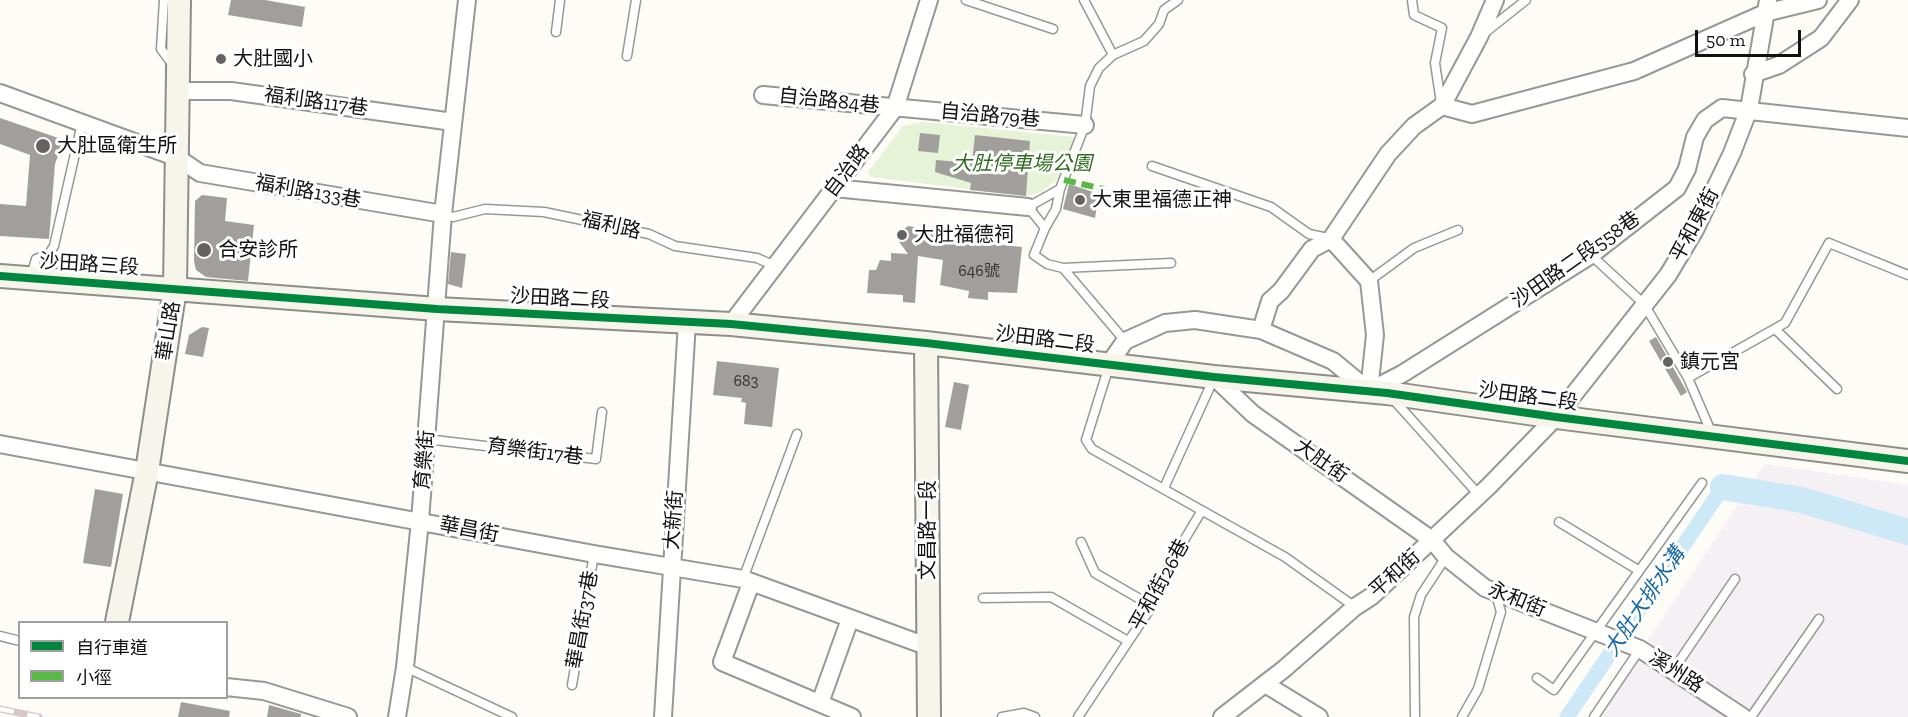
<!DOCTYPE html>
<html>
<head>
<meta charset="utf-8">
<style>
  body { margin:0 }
  #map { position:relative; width:1908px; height:717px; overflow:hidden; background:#fdfcf7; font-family:"Zilla Slab","Noto Sans TC",serif }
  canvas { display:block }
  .legend { position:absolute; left:18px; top:621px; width:210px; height:78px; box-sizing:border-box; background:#fff; border:2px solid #a0a0a0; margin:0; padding:8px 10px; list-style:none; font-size:18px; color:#111 }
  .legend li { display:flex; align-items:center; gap:12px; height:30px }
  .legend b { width:30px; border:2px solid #a0a0a0 }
  .scale { position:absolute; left:1695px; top:30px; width:106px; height:27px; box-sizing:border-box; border:3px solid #111; border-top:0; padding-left:8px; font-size:18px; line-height:21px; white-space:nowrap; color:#111; -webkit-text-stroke:4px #fff; paint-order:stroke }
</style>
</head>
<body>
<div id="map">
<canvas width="1908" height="717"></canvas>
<ul class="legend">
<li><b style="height:8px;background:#00873e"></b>自行車道</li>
<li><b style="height:8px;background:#58b947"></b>小徑</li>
</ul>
<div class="scale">50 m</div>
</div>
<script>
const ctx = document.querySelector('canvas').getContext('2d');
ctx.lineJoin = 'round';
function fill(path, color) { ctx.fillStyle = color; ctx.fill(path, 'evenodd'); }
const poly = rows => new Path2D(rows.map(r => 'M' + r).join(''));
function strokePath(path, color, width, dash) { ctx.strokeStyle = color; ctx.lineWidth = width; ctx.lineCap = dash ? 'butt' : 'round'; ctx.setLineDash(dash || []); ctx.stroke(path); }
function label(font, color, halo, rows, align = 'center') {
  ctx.font = font + ' "Zilla Slab","Noto Sans TC",serif'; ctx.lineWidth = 6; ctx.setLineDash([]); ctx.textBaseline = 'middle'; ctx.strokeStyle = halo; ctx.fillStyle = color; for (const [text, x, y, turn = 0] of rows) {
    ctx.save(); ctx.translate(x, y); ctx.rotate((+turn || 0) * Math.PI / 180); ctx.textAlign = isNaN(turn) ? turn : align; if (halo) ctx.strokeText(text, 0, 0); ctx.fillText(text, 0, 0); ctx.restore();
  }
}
const industrial = poly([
  [1765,464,1908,485,1908,717,1597,717]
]);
const green = poly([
  [922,122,1074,137,1075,145,1058,179,1041,192,1026,196,870,177,868,172,903,126]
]);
const canal = poly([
  [1567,717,1723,487]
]);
const river = poly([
  [1723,487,1802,500,1908,532]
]);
const building = poly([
  [231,0,265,0,305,7,302,27,228,15],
  [0,118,64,140,55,164,49,239,0,236,0,204,26,206,30,155,0,144],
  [920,133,940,135,938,153,918,151],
  [975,135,1030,141,1026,196,970,190,971,183,935,172,936,160,972,163],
  [1069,184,1099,194,1095,218,1063,209],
  [202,195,227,198,225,221,254,225,248,281,206,277,196,270,194,261,195,201],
  [908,226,935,230,934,238,1022,247,1017,293,988,292,988,300,968,298,969,291,940,285,943,260,918,256,915,303,903,302,903,295,867,293,869,270,876,270,880,260,891,261,891,253,908,254,895,236],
  [451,252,466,254,462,288,448,284],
  [202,327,209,328,203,357,185,354,189,335],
  [1656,337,1687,392,1681,396,1649,341],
  [717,361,779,368,772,427,744,424,746,403,741,402,742,398,713,395],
  [954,382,969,385,961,430,945,427],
  [95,489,123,494,111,567,83,563],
  [181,702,230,711,229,717,178,717],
  [269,705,301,714,301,717,267,717]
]);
const lane = poly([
  [164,0,161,49,173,65],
  [966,0,1053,29],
  [1084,0,1113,55],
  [1412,0,1414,15,1442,28,1435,63,1441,103],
  [556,32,560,0],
  [1482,35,1526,0],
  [627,56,636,0],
  [1152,166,1271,207,1309,234,1328,238],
  [443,214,453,217,485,209,544,212,649,234,675,246,757,258,775,266],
  [1045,228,1056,209,1060,189],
  [1591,255,1644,304,1688,378,1712,434],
  [1063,268,1171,263],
  [31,276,36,259,49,254,54,246,82,123],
  [1369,281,1414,248,1458,230],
  [1775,329,1837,389],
  [1125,341,1063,268,1047,264,1034,255,1045,228,1028,207,1060,189,1085,125,1090,86,1099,68,1113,55,1144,41,1159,24,1164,10,1178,0],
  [1109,366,1086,440,1092,449,1285,557,1355,607],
  [1688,378,1785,323,1829,243,1908,275],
  [1393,399,1479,495],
  [426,439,596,459,602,412],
  [1164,488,1214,378],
  [1559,522,1638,570],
  [1081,542,1095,573,1152,606],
  [743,579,797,434],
  [983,598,1051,597,1128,641],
  [0,636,20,641],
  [405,667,512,717],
  [1674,669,1735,579],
  [1537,678,1554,690,1702,483],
  [572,685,594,554],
  [1002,717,1024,713,1035,717],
  [1078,717,1152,606,1159,582,1201,512],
  [1415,717,1414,617,1421,595,1446,557],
  [1462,717,1478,689,1501,612,1495,591],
  [1594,717,1640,649],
  [1751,717,1819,619]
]);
const street = poly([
  [1753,74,1779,65,1821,38,1850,0],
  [178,91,231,91,453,122],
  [0,93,178,158,200,173,443,214],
  [763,95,1085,125],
  [1442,106,1472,114,1634,71,1765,13,1818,0],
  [834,188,1028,207],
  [1331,239,1369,281,1375,335,1369,391],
  [731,324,895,108,929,0],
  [1261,330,1270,301,1281,291,1312,249,1331,239,1388,154,1414,126,1442,106,1479,37,1495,0],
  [1109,364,1125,341,1165,323,1195,320,1261,330,1333,361,1369,391],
  [1214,377,1253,414,1432,540,1446,557,1485,588,1640,649,1743,717],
  [1369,391,1402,374,1591,255,1677,188,1687,169,1695,137,1705,120,1722,108,1908,128],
  [0,444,594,554,743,579,929,647],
  [751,583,722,662,852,717],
  [1265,684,1319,717],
  [226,687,264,691,348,717],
  [820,703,850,619],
  [397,717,405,667,420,521,443,214,467,0],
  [663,717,687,322],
  [1222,717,1284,669,1355,607,1372,596,1489,486,1556,417,1668,275,1695,230,1732,153,1749,109,1768,0]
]);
const secondary = poly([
  [0,276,437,309,731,324,926,343,1214,377,1387,393,1556,417,1908,461],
  [926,343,929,717],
  [117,622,147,471,175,288,179,0]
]);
const rail = poly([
  [0,709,39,717]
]);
const quiet = poly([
  [1064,180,1104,189]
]);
const cycleway = poly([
  [0,276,437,309,731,324,926,343,1214,377,1387,393,1556,417,1908,461]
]);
const markers = [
  [221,59,6,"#646362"],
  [43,146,8,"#646362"],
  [1080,200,6,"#646362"],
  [902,235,6,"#646362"],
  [204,250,8,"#646362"],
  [1668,362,6,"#646362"]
];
const numberNames = [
  ["646號",979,271],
  ["683",746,381]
];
const poiNames = [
  ["大肚國小",233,59],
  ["大肚區衛生所",57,146],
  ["大東里福德正神",1092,200],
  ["大肚福德祠",914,235],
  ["合安診所",218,250],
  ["鎮元宮",1680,362]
];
const streetNames = [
  ["自治路84巷",829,101,6],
  ["福利路117巷",316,102,8],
  ["自治路79巷",990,116,5],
  ["自治路",847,171,-53],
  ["福利路133巷",308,192,10],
  ["平和東街",1695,225,-62],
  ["福利路",611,226,13],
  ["沙田路二段558巷",1576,260,-35],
  ["沙田路三段",89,265,4],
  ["沙田路二段",560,299,3],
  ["華山路",169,331,-81],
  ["沙田路二段",1045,340,7],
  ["沙田路二段",1528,397,8],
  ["育樂街17巷",535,452,7],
  ["育樂街",425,460,-85],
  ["大肚街",1321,461,35],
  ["大新街",674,520,-86],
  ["華昌街",469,530,11],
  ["文昌路一段",928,530,-90],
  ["平和街",1395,574,-42],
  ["平和街26巷",1160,585,-61],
  ["永和街",1517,600,22],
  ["華昌街37巷",583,620,-80],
  ["溪州路",1676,672,33]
];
const parkNames = [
  ["大肚停車場公園",1022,164]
];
const waterNames = [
  ["大肚大排水溝",1645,602,-56]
];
fill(industrial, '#f5f0f3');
fill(green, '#e7f3d7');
strokePath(canal, '#cde8f7', 15);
strokePath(river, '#cde8f7', 26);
fill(building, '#a19f9c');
strokePath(lane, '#979795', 11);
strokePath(street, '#979795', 20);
strokePath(secondary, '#8e8d8b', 26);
strokePath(lane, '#fffffe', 8);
strokePath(street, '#fffffe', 16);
strokePath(secondary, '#f6f4eb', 22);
strokePath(rail, '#d9c6c7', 7);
strokePath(rail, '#fff', 4.5, [14]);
strokePath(quiet, '#58b947', 6, [12, 6]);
strokePath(cycleway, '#00873e', 8);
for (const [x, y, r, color] of markers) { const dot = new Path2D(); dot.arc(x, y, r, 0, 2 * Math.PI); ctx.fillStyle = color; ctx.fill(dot); strokePath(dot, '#fff', 2); }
label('16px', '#353434', null, numberNames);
label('20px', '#111', '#fff', poiNames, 'left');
label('20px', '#111', '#fff', streetNames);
label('italic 20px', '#2f6b1f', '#fff', parkNames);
label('italic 21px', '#1768a6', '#fff', waterNames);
</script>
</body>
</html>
